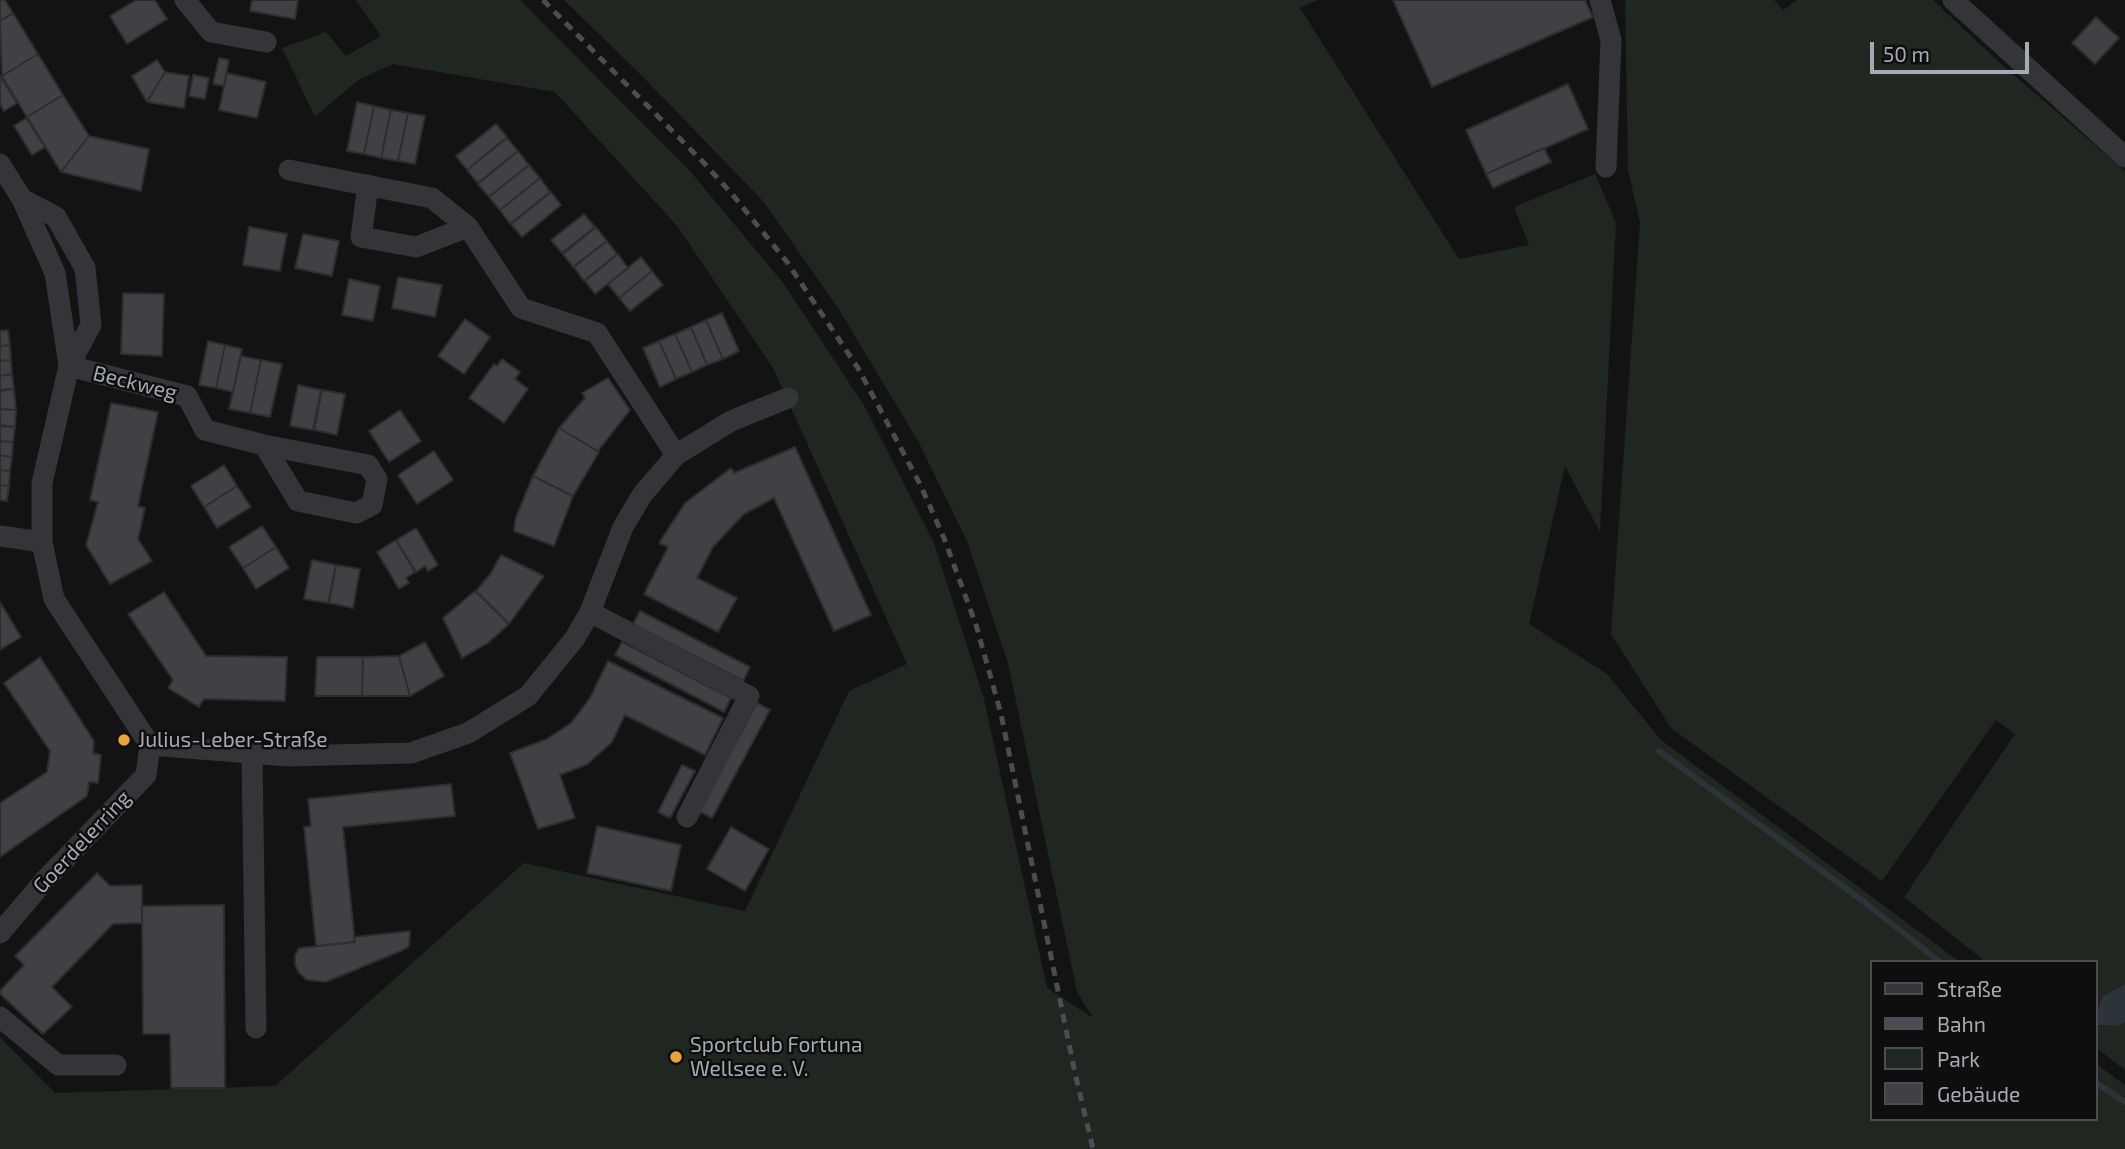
<!DOCTYPE html>
<html>
<head>
<meta charset="utf-8">
<style>
  body { margin:0 }
  #map { position:relative; width:2125px; height:1149px; overflow:hidden; background:#131314; font-family:"Exo 2",sans-serif }
  canvas { display:block }
  .legend { position:absolute; left:1870px; top:960px; width:228px; height:161px; box-sizing:border-box; background:#0e0e0f; border:2px solid #4a4d51; margin:0; padding:9px 12px; list-style:none; font-size:21px; color:#a5abb4 }
  .legend li { display:flex; align-items:center; gap:14px; height:35px }
  .legend b { width:35px; border:2px solid #4a4d51 }
  .scale { position:absolute; left:1870px; top:42px; width:159px; height:32px; box-sizing:border-box; border:4px solid #a5abb4; border-top:0; padding-left:9px; font-size:21px; line-height:24px; white-space:nowrap; color:#a5abb4; -webkit-text-stroke:5px #0e0e0f; paint-order:stroke }
</style>
</head>
<body>
<div id="map">
<canvas width="2125" height="1149"></canvas>
<ul class="legend">
<li><b style="height:9px;background:#343539"></b>Straße</li>
<li><b style="height:9px;background:#4b4d52"></b>Bahn</li>
<li><b style="height:19px;background:#1f2720"></b>Park</li>
<li><b style="height:19px;background:#3f4144"></b>Gebäude</li>
</ul>
<div class="scale">50 m</div>
</div>
<script>
const ctx = document.querySelector('canvas').getContext('2d');
ctx.lineJoin = 'round';
function fill(path, color) { ctx.fillStyle = color; ctx.fill(path, 'evenodd'); }
const poly = rows => new Path2D(rows.map(r => 'M' + r).join(''));
function strokePath(path, color, width, dash) { ctx.strokeStyle = color; ctx.lineWidth = width; ctx.lineCap = dash ? 'butt' : 'round'; ctx.setLineDash(dash || []); ctx.stroke(path); }
function label(font, color, halo, rows, align = 'center') {
  ctx.font = font + ' "Exo 2",sans-serif'; ctx.lineWidth = 5; ctx.setLineDash([]); ctx.textBaseline = 'middle'; ctx.strokeStyle = halo; ctx.fillStyle = color; for (const [text, x, y, turn = 0] of rows) {
    ctx.save(); ctx.translate(x, y); ctx.rotate((+turn || 0) * Math.PI / 180); ctx.textAlign = isNaN(turn) ? turn : align; if (halo) ctx.strokeText(text, 0, 0); ctx.fillText(text, 0, 0); ctx.restore();
  }
}
const green = poly([
  [356,0,520,0,690,171,784,284,865,407,934,543,984,699,1047,988,1093,1018,1077,992,1008,663,967,541,918,441,838,308,763,201,642,76,564,0,1318,0,1300,8,1459,259,1529,245,1514,207,1595,174,1616,223,1600,532,1565,466,1529,624,1607,674,1661,740,1960,962,1871,962,1871,1119,2095,1119,2095,1063,2125,1085,2125,1149,0,1149,0,1037,55,1093,275,1086,524,863,745,911,849,691,907,664,773,368,678,227,555,92,393,64,358,80,315,117,282,48,326,32,346,56,381,36],
  [1625,0,1774,0,1783,10,1797,0,1933,0,2000,63,2125,171,2125,984,2103,996,2095,1015,2095,962,1986,962,1904,897,2015,734,1996,720,1882,881,1671,728,1611,634,1640,223,1628,170],
  [2125,1022,2125,1070,2095,1047,2095,1025,2117,1026]
]);
const water = poly([
  [2125,984,2125,1022,2117,1026,2095,1025,2095,1015,2103,996]
]);
const stream = poly([
  [1659,751,1863,901,1940,962],
  [2095,1082,2125,1102]
]);
const building = poly([
  [0,0,5,0,13,13,0,21,0,0],
  [136,0,155,0,167,19,127,44,110,16,136,0],
  [252,0,298,0,295,19,250,11,252,0],
  [1393,0,1585,0,1593,17,1432,87,1393,0],
  [13,13,38,54,2,76,0,21,13,13],
  [2096,17,2119,38,2095,64,2072,43,2096,17],
  [38,54,63,95,27,117,2,76,38,54],
  [219,58,229,60,224,86,213,84,219,58],
  [157,60,165,72,147,102,132,76,157,60],
  [165,72,189,76,184,108,147,102,165,72],
  [227,73,266,82,257,118,219,110,227,73],
  [193,75,209,78,205,99,189,96,193,75],
  [0,76,17,103,4,111,0,104,0,76],
  [1568,84,1588,129,1486,174,1466,130,1568,84],
  [63,95,89,136,61,172,27,117,63,95],
  [357,102,374,106,364,154,347,151,357,102],
  [374,106,391,110,381,158,364,154,374,106],
  [391,110,408,113,398,161,381,158,391,110],
  [408,113,425,116,415,164,398,161,408,113],
  [26,118,45,147,32,155,14,126,26,118],
  [496,124,507,137,467,170,456,156,496,124],
  [89,136,149,149,141,191,61,172,89,136],
  [507,138,518,151,478,183,467,170,507,138],
  [1544,148,1551,162,1493,188,1486,174,1544,148],
  [518,151,529,165,489,197,478,184,518,151],
  [529,165,540,178,500,210,489,197,529,165],
  [540,178,550,192,510,224,500,210,540,178],
  [551,192,561,205,522,237,511,224,551,192],
  [584,214,595,227,562,253,551,240,584,214],
  [249,227,287,234,280,271,243,265,249,227],
  [596,227,607,241,573,267,563,254,596,227],
  [303,234,339,241,332,276,295,268,303,234],
  [607,241,617,254,584,281,574,267,607,241],
  [618,254,628,268,595,294,585,281,618,254],
  [641,257,652,271,619,298,608,284,641,257],
  [652,271,663,285,630,311,619,298,652,271],
  [398,277,442,285,435,317,392,308,398,277],
  [349,279,380,286,373,321,342,315,349,279],
  [123,293,164,294,162,356,121,354,123,293],
  [722,313,739,351,723,359,706,320,722,313],
  [465,319,490,337,464,374,438,356,465,319],
  [706,320,723,359,707,365,691,327,706,320],
  [691,327,707,365,692,372,675,334,691,327],
  [8,330,10,345,0,346,0,331,8,330],
  [675,334,692,372,676,379,659,341,675,334],
  [208,341,225,345,216,388,199,385,208,341],
  [659,341,676,379,660,387,643,348,659,341],
  [10,345,11,360,0,361,0,346,10,345],
  [225,345,242,349,233,392,216,388,225,345],
  [241,356,261,360,250,413,229,409,241,356],
  [502,359,520,372,515,379,528,389,504,423,469,398,494,364,497,366,502,359],
  [11,360,12,374,0,376,0,361,11,360],
  [261,360,282,364,270,417,250,413,261,360],
  [12,374,14,389,0,390,0,376,12,374],
  [608,378,630,410,598,451,559,428,585,398,582,393,608,378],
  [298,385,321,390,313,430,290,426,298,385],
  [14,389,16,410,0,409,0,391,14,389],
  [322,390,345,394,337,435,314,430,322,390],
  [111,403,158,412,138,506,145,508,138,539,152,561,110,584,86,545,98,502,90,500,111,403],
  [0,409,16,410,15,427,0,425,0,409],
  [400,410,421,441,389,462,369,431,400,410],
  [0,426,15,427,13,442,0,441,0,426],
  [559,428,599,452,573,496,533,476,559,428],
  [0,441,13,442,12,457,0,455,0,441],
  [795,447,871,615,834,631,774,498,744,514,713,547,697,578,737,598,718,632,644,594,668,547,659,543,685,503,731,468,734,473,795,447],
  [434,451,453,480,417,504,398,475,434,451],
  [0,455,12,457,10,471,0,470,0,455],
  [224,465,237,486,204,507,191,486,224,465],
  [0,470,10,471,9,486,0,485,0,470],
  [533,476,573,496,554,546,514,531,516,517,533,476],
  [0,485,9,486,7,501,0,500,0,485],
  [237,486,251,507,217,528,204,507,237,486],
  [262,526,276,547,243,568,229,547,262,526],
  [416,528,438,565,428,571,425,566,416,572,396,540,416,528],
  [396,540,415,572,406,578,409,583,399,589,377,552,396,540],
  [276,547,289,568,256,589,243,568,276,547],
  [501,555,544,576,509,624,476,591,491,573,501,555],
  [312,560,336,565,328,603,304,599,312,560],
  [336,565,360,569,353,608,329,603,336,565],
  [475,591,509,624,488,643,462,658,443,618,475,591],
  [164,592,206,656,287,657,285,701,204,699,199,707,168,688,173,680,128,614,164,592],
  [0,602,21,637,0,650,0,602],
  [640,611,750,667,743,681,633,624,640,611],
  [425,642,444,676,410,696,399,656,425,642],
  [622,642,731,698,724,712,615,655,622,642],
  [399,656,410,696,362,696,363,657,399,656],
  [40,657,94,741,93,753,101,755,98,783,89,782,87,796,0,857,0,803,47,772,50,751,4,683,40,657],
  [317,657,363,657,362,696,315,696,317,657],
  [608,661,723,718,705,755,625,715,612,742,593,759,588,764,560,775,575,818,538,829,510,753,547,739,571,723,590,698,608,661],
  [757,703,770,710,712,818,699,811,757,703],
  [682,765,695,771,670,818,658,812,682,765],
  [451,784,455,816,343,827,355,942,316,946,304,827,311,826,308,799,451,784],
  [597,826,681,845,671,891,587,873,597,826],
  [731,827,769,849,745,891,707,869,731,827],
  [97,873,110,886,142,885,142,923,113,924,52,987,72,1007,43,1034,0,994,0,991,24,965,15,956,97,873],
  [224,905,225,1088,171,1088,170,1034,143,1034,142,906,224,905],
  [410,931,409,946,403,950,326,982,307,980,299,973,295,964,295,955,299,948,355,942,354,937,410,931]
]);
const minor = poly([
  [185,0,211,32,266,42],
  [1600,0,1611,40,1606,167],
  [1953,0,2125,157],
  [0,164,22,199,55,273,69,366],
  [289,170,432,198,468,227,521,308,597,333,676,455],
  [368,185,361,237,416,247,468,227],
  [22,199,56,217,85,268,91,325,69,366,42,483,42,542,54,599,150,745],
  [69,366,187,396,205,430,264,445,298,501,356,513,372,505,377,479,368,465,264,445],
  [0,536,42,542],
  [590,612,749,696,687,817],
  [150,745,288,756,411,753,468,733,528,696,575,638,590,612,623,527,642,495,676,455,731,421,788,398],
  [252,754,256,1028],
  [0,933,45,880,146,775,150,745],
  [0,1017,58,1065,116,1065]
]);
const rail = poly([
  [543,0,704,163,732,194,787,262,858,368,920,484,944,538,976,625,1001,714,1075,1073,1093,1149]
]);
const markers = [
  [124,740,7,"#e9a436"],
  [676,1057,7,"#e9a436"]
];
const streetNames = [
  ["Beckweg",135,383,14],
  ["Goerdelerring",82,842,-47]
];
const poiNames = [
  ["Julius-Leber-Straße",138,740],
  ["Sportclub Fortuna",690,1045],
  ["Wellsee e. V.",690,1069]
];
fill(green, '#1f2720');
fill(water, '#2c343a');
strokePath(stream, '#2c343a', 6);
fill(building, '#3f4144');
strokePath(building, '#2d2d30', 2);
strokePath(minor, '#343539', 21);
strokePath(rail, '#4b4d52', 5, [9, 7]);
for (const [x, y, r, color] of markers) { const dot = new Path2D(); dot.arc(x, y, r, 0, 2 * Math.PI); ctx.fillStyle = color; ctx.fill(dot); strokePath(dot, '#0e0e0f', 2.5); }
label('21px', '#a5abb4', '#0e0e0f', streetNames);
label('21px', '#a5abb4', '#0e0e0f', poiNames, 'left');
</script>
</body>
</html>
